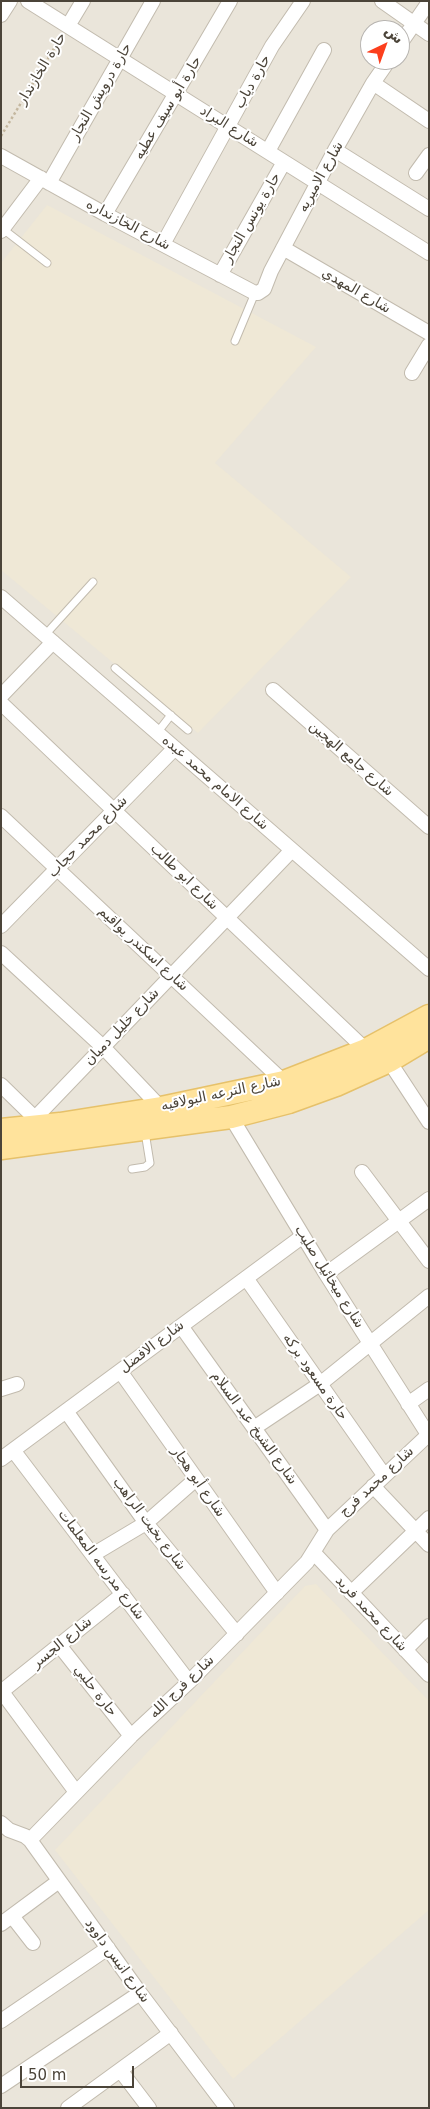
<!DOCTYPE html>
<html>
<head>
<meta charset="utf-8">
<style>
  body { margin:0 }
  #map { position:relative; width:430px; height:2109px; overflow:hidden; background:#f6f3ec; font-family:"DejaVu Sans",Cairo,sans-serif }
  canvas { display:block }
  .frame { position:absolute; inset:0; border:2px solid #4b4439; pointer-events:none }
  .north { position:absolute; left:360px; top:20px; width:50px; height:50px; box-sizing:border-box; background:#fff; border:1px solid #b7b4b0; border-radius:50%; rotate:42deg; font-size:14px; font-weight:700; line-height:20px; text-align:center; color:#4b4439 }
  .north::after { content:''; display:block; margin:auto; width:18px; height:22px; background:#fc3f1d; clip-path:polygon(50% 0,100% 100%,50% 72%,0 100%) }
  .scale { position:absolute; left:20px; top:2066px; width:114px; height:22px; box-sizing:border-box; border:2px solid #4b4439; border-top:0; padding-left:6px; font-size:15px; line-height:18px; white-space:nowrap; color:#4b4439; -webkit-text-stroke:4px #fff; paint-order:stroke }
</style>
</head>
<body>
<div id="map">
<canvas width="430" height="2109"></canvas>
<div class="frame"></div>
<div class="north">ش</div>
<div class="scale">50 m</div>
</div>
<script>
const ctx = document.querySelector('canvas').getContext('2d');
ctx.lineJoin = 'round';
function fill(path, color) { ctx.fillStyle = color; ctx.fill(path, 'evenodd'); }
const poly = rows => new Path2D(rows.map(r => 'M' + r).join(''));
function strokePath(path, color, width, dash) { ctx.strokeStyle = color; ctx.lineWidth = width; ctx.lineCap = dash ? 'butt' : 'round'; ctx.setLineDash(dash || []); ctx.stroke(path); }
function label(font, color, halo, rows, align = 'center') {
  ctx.font = font + ' "DejaVu Sans",Cairo,sans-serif'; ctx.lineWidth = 4; ctx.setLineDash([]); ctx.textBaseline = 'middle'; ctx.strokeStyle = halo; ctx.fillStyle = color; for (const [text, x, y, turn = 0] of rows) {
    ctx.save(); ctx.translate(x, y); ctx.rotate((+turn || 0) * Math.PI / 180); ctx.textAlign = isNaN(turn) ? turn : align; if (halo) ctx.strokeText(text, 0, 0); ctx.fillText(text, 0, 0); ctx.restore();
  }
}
const residential = poly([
  [1,1,429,1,429,2108,1,2108],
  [370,30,400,30,400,60,370,60]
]);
const education = poly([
  [47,205,316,347,215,463,351,577,198,733,1,570,1,263],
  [316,1584,429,1701,429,1910,233,2079,55,1850,305,1586]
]);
const path = poly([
  [1,136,61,37]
]);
const lane = poly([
  [3,229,47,263],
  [235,341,255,293],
  [45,635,93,582],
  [115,668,188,730],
  [157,733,171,715],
  [132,1169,145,1167,150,1163,145,1132]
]);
const street = poly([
  [28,1,429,253],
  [382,1,429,34],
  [1,15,10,1],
  [68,26,83,1],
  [400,44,429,2],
  [373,83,429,121],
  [335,150,429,209],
  [268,151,324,50],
  [1,156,105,214,255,293,258,293,264,289,271,271,335,150,373,83,389,60],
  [416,173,429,155],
  [49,183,153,1],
  [105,214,230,1],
  [1,231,41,178],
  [163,244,272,46,303,1],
  [283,248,429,333],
  [220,275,284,162],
  [412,373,429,345],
  [1,597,429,969],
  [273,690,429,827],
  [1,696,53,642],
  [1,703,366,1050],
  [1,816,284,1082],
  [1,926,175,748],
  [1,953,103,1047,161,1108],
  [389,1061,429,1122],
  [1,1085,40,1123],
  [231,1117,326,1274,429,1436],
  [35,1118,292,850],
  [362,1172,429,1261],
  [326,1274,429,1199],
  [246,1278,384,1475],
  [181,1326,327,1530],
  [120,1371,277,1593],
  [1,1389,17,1384],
  [408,1404,429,1389],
  [66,1411,146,1523,237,1634],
  [254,1428,320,1384,429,1296],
  [13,1450,189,1682],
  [1,1459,303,1236],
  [373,1486,429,1545],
  [314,1553,429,1675],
  [94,1554,146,1523,196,1479],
  [351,1593,429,1518],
  [59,1645,131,1736],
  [405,1650,429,1626],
  [1,1692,123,1594],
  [2,1692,76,1792],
  [1,1823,9,1830,25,1836,30,1840,140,1993,227,2108],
  [30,1840,131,1736,189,1682,307,1562,327,1530,428,1435],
  [12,1916,33,1943],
  [1,1924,59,1881],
  [1,2021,108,1948],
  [120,2070,149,2108],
  [1,2086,140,1993],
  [68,2108,171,2033]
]);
const primary = poly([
  [1,1130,60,1124,161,1108,284,1082,366,1050,429,1016],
  [1,1148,231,1117,289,1102,336,1085,389,1061,429,1037]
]);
const streetNames = [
  ["حارة الخازندار",42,69,-59],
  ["حارة دياب",253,82,-61],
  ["حارة درويش النجار",101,92,-60],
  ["حارة أبو سيف عطيه",168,108,-59],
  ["شارع البراد",229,127,32],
  ["شارع الاميريه",321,177,-61],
  ["حارة يونس النجار",252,218,-60],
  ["شارع الخازنداره",128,225,28],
  ["شارع المهدي",356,291,30],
  ["شارع جامع الهجين",351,759,41],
  ["شارع الامام محمد عبده",215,783,41],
  ["شارع محمد حجاب",88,837,-46],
  ["شارع ابو طالب",184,877,44],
  ["شارع اسكندر يواقيم",143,949,43],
  ["شارع خليل دميان",122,1027,-46],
  ["شارع الترعه البولاقيه",221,1094,-12],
  ["شارع ميخائيل صليب",329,1277,58],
  ["شارع الافضل",152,1347,-37],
  ["حارة مسعود بركه",315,1377,55],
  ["شارع الشيخ عبد السلام",254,1428,54],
  ["شارع أبو هجار",198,1482,55],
  ["شارع محمد فرج",377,1482,-43],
  ["شارع بخيت الراهب",149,1524,53],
  ["شارع مدرسه المعلمات",101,1565,53],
  ["شارع محمد فريد",371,1614,47],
  ["شارع الجسر",62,1643,-39],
  ["شارع فرج الله",182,1687,-44],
  ["حارة حلبي",95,1691,52],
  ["شارع انيس داوود",117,1961,54]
];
fill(residential, '#eae5da');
fill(education, '#efe8d6');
strokePath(lane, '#c2bbae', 9);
strokePath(street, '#c2bbae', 16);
strokePath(primary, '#e6c16a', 25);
strokePath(path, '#c4b79f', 2.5, [2.5, 2.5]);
strokePath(lane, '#fff', 7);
strokePath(street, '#fff', 14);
strokePath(primary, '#ffe39c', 22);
label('14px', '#4b4439', '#fff', streetNames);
</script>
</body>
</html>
